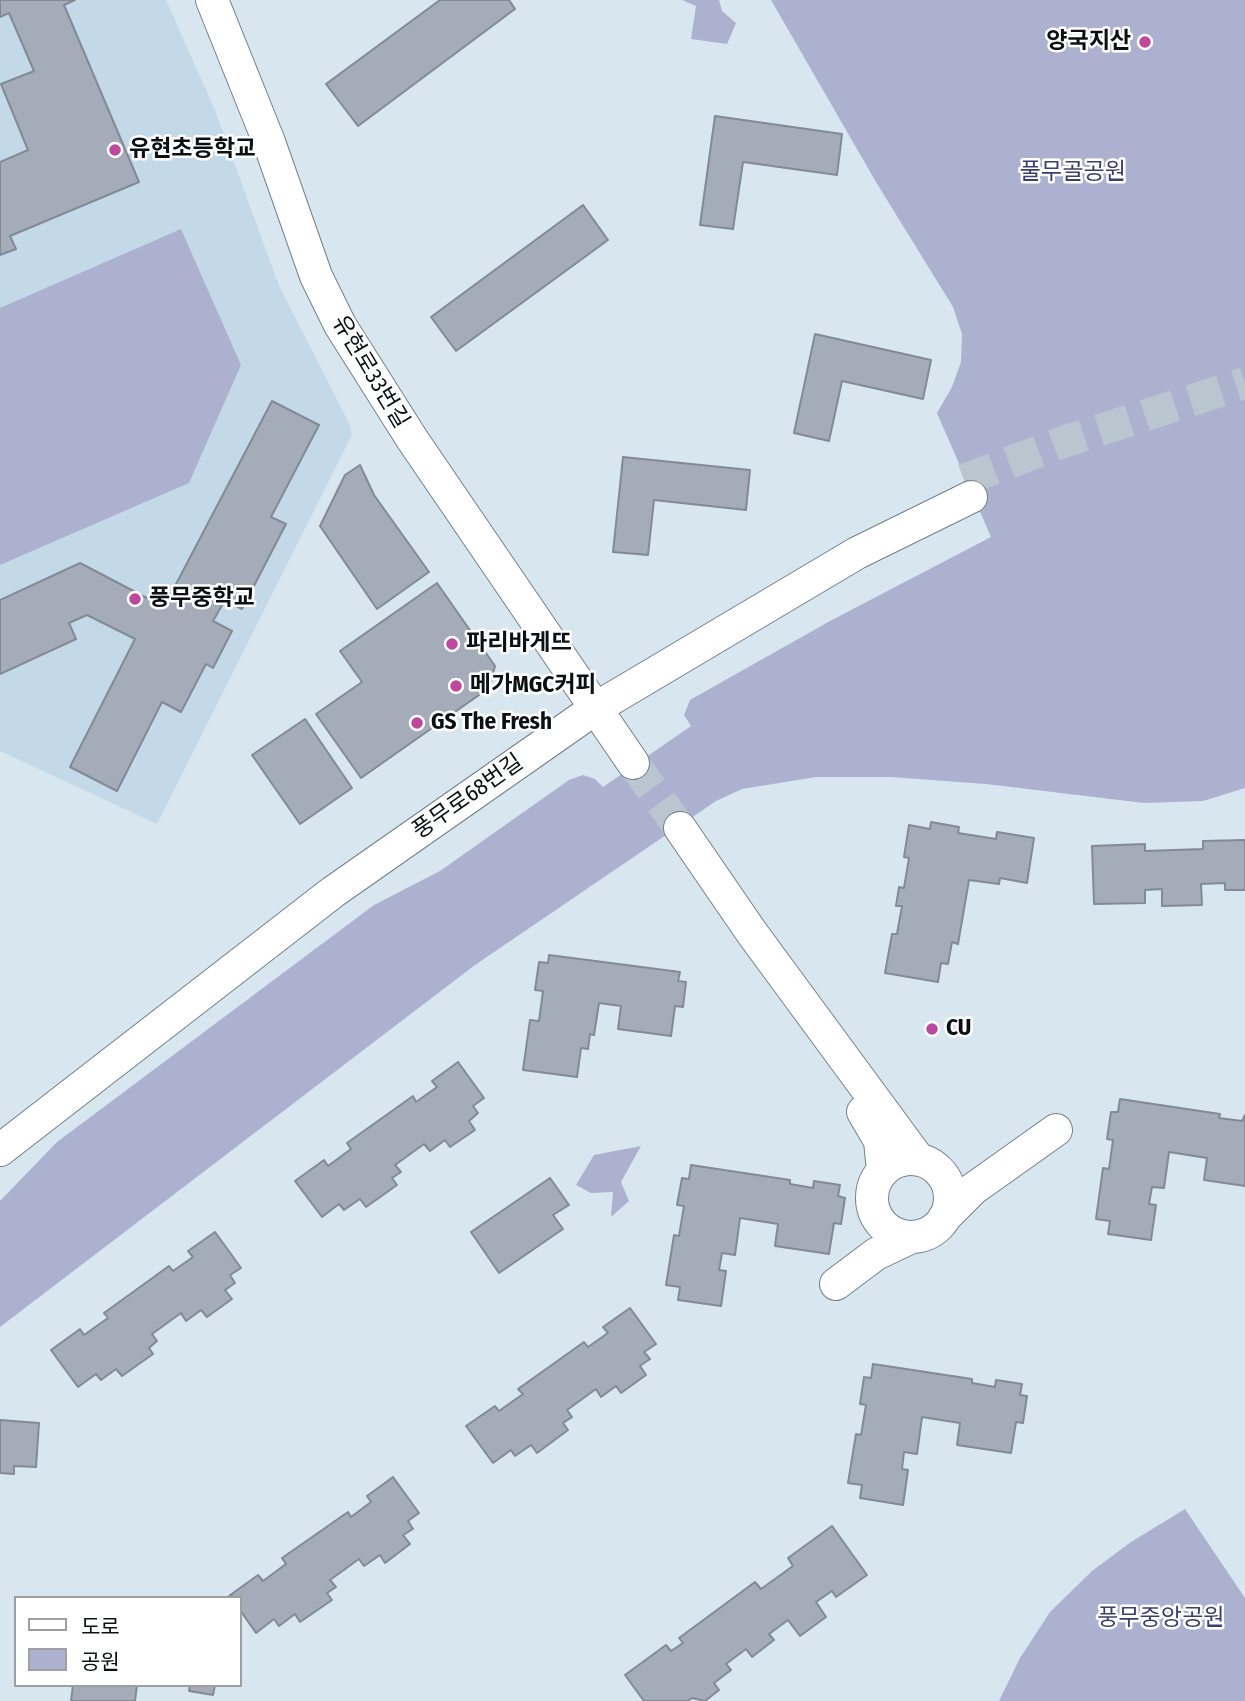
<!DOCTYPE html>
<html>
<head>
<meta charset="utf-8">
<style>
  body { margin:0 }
  #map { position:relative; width:1245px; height:1701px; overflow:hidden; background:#d8e6f0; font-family:"Fira Sans Condensed","Noto Sans KR",sans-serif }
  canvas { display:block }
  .legend { position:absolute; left:14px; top:1596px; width:228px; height:91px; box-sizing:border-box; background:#fff; border:2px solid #9d9fa1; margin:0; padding:9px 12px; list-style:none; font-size:21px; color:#0b1013 }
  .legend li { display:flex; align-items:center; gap:14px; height:35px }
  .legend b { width:35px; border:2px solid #9d9fa1 }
</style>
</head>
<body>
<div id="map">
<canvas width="1245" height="1701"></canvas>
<ul class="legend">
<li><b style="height:9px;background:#fff"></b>도로</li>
<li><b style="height:19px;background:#acb1cf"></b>공원</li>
</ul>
</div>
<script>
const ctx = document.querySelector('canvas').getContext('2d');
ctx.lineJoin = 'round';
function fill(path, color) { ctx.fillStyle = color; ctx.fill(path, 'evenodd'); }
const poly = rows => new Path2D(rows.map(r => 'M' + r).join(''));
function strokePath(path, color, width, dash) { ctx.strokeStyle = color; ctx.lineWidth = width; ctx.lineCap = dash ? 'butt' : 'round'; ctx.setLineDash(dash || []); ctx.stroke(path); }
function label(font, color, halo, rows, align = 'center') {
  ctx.font = font + ' "Fira Sans Condensed","Noto Sans KR",sans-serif'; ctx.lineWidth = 5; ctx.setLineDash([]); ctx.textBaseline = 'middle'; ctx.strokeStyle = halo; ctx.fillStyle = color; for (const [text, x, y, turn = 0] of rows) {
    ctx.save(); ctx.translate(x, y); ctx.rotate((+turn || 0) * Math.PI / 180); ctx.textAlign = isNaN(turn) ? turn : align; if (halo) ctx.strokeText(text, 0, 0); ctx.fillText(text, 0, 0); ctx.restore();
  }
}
const built = poly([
  [0,0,166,0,215,110,279,286,349,423,352,435,157,824,0,751]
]);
const green = poly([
  [682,0,719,0,722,11,736,23,727,44,691,39,696,6],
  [771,0,1245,0,1245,788,1203,801,1144,803,986,784,890,777,816,777,742,789,716,801,475,965,0,1327,0,1201,57,1142,374,905,440,871,569,780,583,775,595,779,603,787,691,726,684,715,690,700,830,621,991,537,937,413,952,387,961,362,962,334,953,307,876,182],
  [181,229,241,365,189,483,0,565,0,308],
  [641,1146,621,1182,629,1201,611,1217,613,1192,591,1193,576,1185,594,1155],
  [1185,1509,1245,1598,1245,1701,999,1701,1020,1658,1050,1612,1092,1571,1131,1542]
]);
const building = poly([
  [0,0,75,0,64,5,139,182,10,236,16,249,0,255,0,162,28,150,1,84,34,71,9,13,0,17,0,0],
  [440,0,509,0,515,9,358,126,326,84,440,0],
  [715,116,842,134,837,175,743,162,733,229,700,225,715,116],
  [583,205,608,240,456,351,431,317,583,205],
  [815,334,931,360,923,399,842,381,829,441,794,433,815,334],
  [272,401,319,425,271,517,286,524,242,609,225,600,213,621,232,631,213,668,206,664,181,712,162,702,117,791,70,767,135,639,87,615,69,623,76,639,0,674,0,600,80,563,164,607,272,401],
  [623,457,750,470,746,510,654,500,648,555,613,552,623,457],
  [360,465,374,495,429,572,377,609,320,526,345,475,360,465],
  [437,583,495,666,489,688,361,778,316,714,362,682,340,651,437,583],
  [305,719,352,788,300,824,252,755,305,719],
  [931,822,959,827,958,833,996,839,997,832,1034,838,1027,883,1000,878,999,884,969,880,958,944,952,942,948,964,941,963,938,982,885,973,892,934,897,934,902,906,896,906,899,887,904,888,909,858,904,857,909,825,930,829,931,822],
  [1245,840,1245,890,1225,890,1225,883,1201,884,1202,905,1162,906,1162,889,1145,890,1145,903,1094,904,1092,846,1145,844,1145,851,1203,849,1203,841,1245,840],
  [549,955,680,972,678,981,686,982,683,1007,675,1006,671,1036,618,1029,621,1006,599,1003,594,1035,590,1034,588,1049,581,1048,577,1077,523,1070,530,1020,539,1021,543,991,535,990,539,962,548,963,549,955],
  [458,1062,484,1098,473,1106,478,1113,469,1121,475,1130,450,1147,445,1140,430,1151,424,1144,395,1165,401,1172,392,1178,397,1185,366,1207,360,1199,344,1210,339,1204,322,1217,295,1181,324,1160,328,1166,351,1149,347,1143,413,1096,416,1102,437,1087,432,1081,458,1062],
  [1120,1099,1220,1114,1219,1118,1242,1121,1245,1115,1245,1186,1204,1180,1207,1158,1169,1152,1164,1188,1152,1187,1149,1204,1156,1205,1151,1240,1108,1234,1110,1221,1096,1219,1103,1168,1109,1169,1113,1140,1107,1139,1111,1112,1118,1112,1120,1099],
  [691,1165,790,1180,790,1184,813,1188,814,1181,840,1185,838,1196,845,1198,841,1224,834,1223,829,1254,775,1246,778,1224,740,1218,735,1255,722,1253,719,1270,726,1271,721,1306,678,1300,680,1287,666,1285,674,1235,679,1236,684,1206,677,1205,682,1178,689,1179,691,1165],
  [550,1178,569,1205,553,1215,563,1229,499,1273,471,1232,550,1178],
  [215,1232,241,1268,230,1275,235,1283,225,1290,232,1299,207,1317,201,1310,186,1321,181,1313,152,1334,157,1341,149,1348,153,1354,122,1376,116,1369,101,1380,96,1374,78,1387,51,1350,80,1329,84,1335,108,1318,104,1313,169,1266,173,1271,193,1257,188,1251,215,1232],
  [630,1308,656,1344,644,1352,650,1359,640,1366,646,1375,621,1393,616,1386,601,1397,596,1389,567,1410,572,1417,563,1423,568,1430,537,1453,531,1445,515,1456,511,1450,493,1463,466,1426,495,1406,499,1411,523,1394,518,1389,584,1342,588,1347,608,1333,603,1327,630,1308],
  [873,1364,972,1379,972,1383,995,1387,996,1380,1022,1384,1020,1395,1027,1396,1023,1423,1016,1422,1011,1453,957,1445,960,1423,922,1417,917,1454,904,1452,902,1469,908,1470,903,1505,860,1498,862,1485,848,1483,856,1434,861,1435,866,1405,860,1404,864,1377,871,1378,873,1364],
  [0,1420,39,1423,36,1467,14,1466,14,1474,0,1473,0,1420],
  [393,1477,419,1513,408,1521,413,1529,403,1535,410,1544,385,1563,380,1555,364,1566,359,1559,330,1580,336,1587,327,1593,332,1600,300,1622,295,1614,279,1626,274,1619,256,1633,240,1610,240,1598,229,1596,258,1575,263,1581,286,1564,282,1558,348,1512,351,1517,371,1502,367,1496,393,1477],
  [832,1526,867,1575,836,1597,832,1591,816,1602,826,1617,800,1636,788,1620,769,1634,774,1640,752,1657,746,1649,726,1664,731,1670,714,1683,719,1690,705,1701,692,1698,688,1701,644,1701,625,1675,666,1645,671,1651,683,1643,679,1638,755,1582,761,1589,793,1566,788,1558,832,1526],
  [73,1685,137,1685,135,1701,71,1701,73,1685],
  [190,1685,215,1685,213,1695,189,1691,190,1685]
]);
const minorTunnel = poly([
  [964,480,1063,442,1245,383],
  [633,763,680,828]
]);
const minor = poly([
  [212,0,269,142,316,276,340,325,412,439,633,763],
  [680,828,752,933,919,1160],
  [863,1112,880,1141,883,1171],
  [0,1150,333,892,596,708,857,553,971,497],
  '872 1198a39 39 0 1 1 78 0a39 39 0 1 1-78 0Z',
  [944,1218,973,1189,1056,1130],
  [836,1284,876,1254,912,1237]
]);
const markers = [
  [1145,42,7,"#be489e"],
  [115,150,7,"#be489e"],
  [135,599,7,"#be489e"],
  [452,644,7,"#be489e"],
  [456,686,7,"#be489e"],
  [417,723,7,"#be489e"],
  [932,1029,7,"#be489e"]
];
const poiNames = [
  ["양국지산",1131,42,"right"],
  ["유현초등학교",129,150],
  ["풍무중학교",149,599],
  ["파리바게뜨",466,644],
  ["메가MGC커피",470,686],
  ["GS The Fresh",431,723],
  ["CU",946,1029]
];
const parkNames = [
  ["풀무골공원",1073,173],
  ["풍무중앙공원",1161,1619]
];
const streetNames = [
  ["유현로33번길",370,372,59],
  ["풍무로68번길",468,797,-35]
];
fill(built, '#c4d9e8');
fill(green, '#acb1cf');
fill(building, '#a3acb8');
strokePath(building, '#828a96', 2);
strokePath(minorTunnel, '#b9c6cf', 32, [32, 16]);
strokePath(minor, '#738089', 34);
strokePath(minor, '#fff', 32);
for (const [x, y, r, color] of markers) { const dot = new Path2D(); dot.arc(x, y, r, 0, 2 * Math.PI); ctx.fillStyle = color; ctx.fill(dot); strokePath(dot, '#fff', 2.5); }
label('bold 23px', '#0b1013', '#fff', poiNames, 'left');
label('23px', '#3b3e6e', '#fff', parkNames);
label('23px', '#0b1013', '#fff', streetNames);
</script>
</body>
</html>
